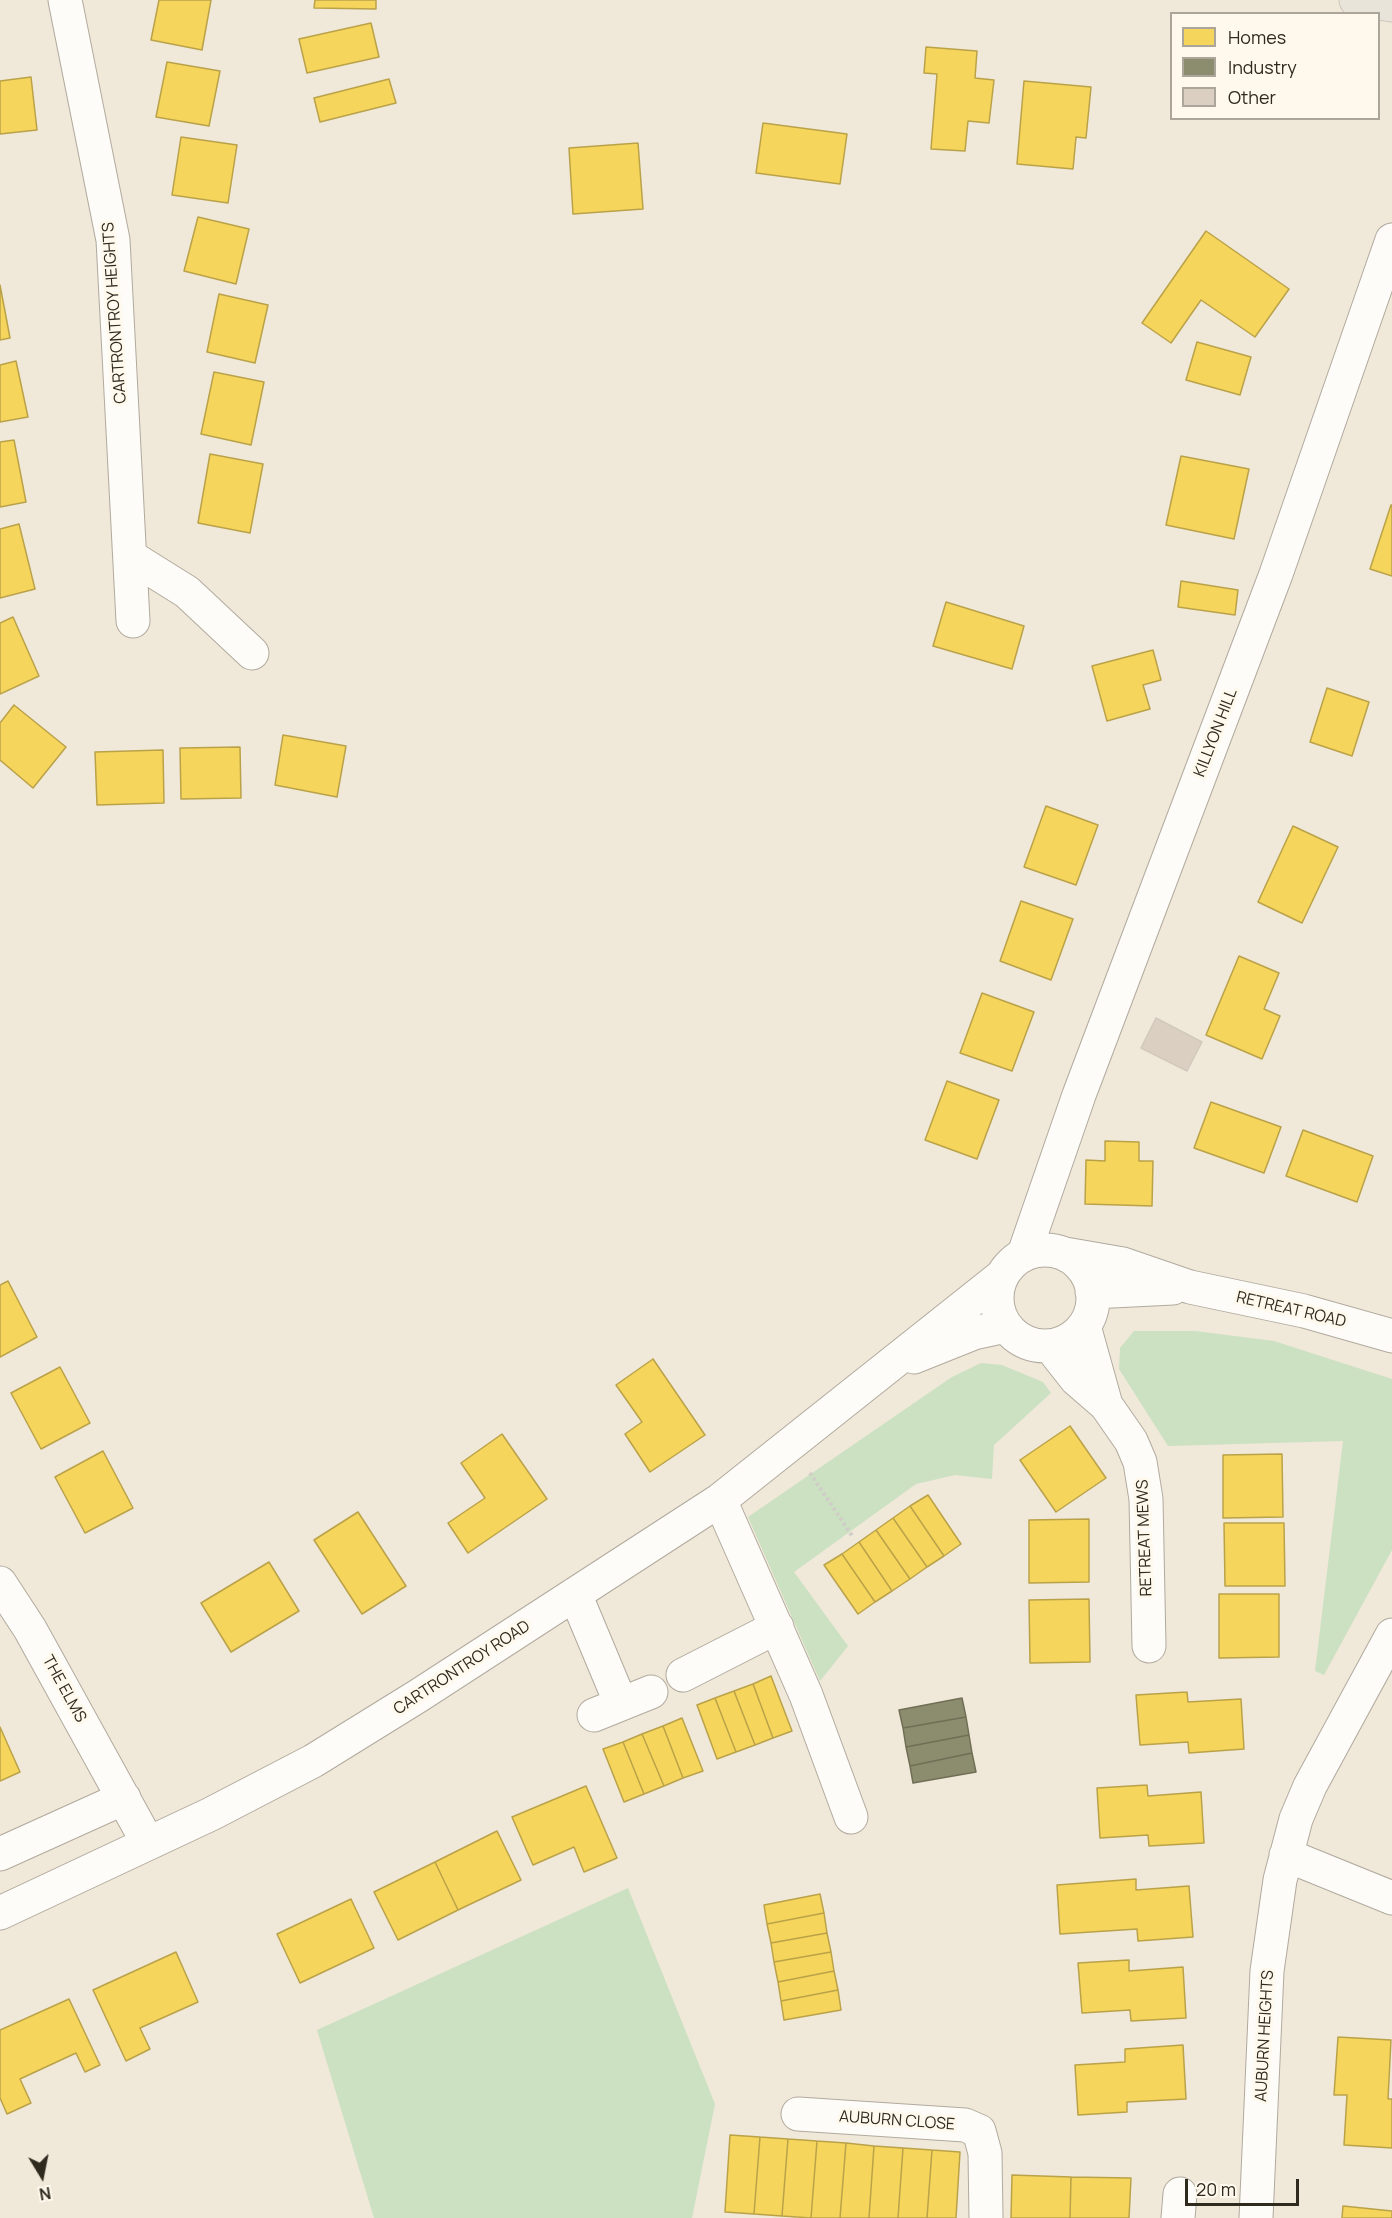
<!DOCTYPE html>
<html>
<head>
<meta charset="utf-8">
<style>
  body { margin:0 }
  #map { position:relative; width:1392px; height:2218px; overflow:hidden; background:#f0e8d8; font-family:Manrope,sans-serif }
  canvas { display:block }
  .legend { position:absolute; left:1170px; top:12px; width:210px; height:108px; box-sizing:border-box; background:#fff9ed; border:2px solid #aca69a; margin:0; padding:8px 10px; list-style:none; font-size:18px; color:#2f2a1e }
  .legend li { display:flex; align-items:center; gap:12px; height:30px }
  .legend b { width:30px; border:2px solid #aca69a }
  .north { position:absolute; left:12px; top:2146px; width:60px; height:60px; -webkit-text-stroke:4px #fff9ed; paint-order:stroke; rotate:170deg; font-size:16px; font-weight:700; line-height:24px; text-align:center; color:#2f2a1e }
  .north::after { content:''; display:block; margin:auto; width:21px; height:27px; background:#2f2a1e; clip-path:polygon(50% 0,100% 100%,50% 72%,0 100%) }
  .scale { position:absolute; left:1185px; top:2179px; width:114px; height:27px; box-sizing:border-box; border:3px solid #2f2a1e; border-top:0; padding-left:8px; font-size:18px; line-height:21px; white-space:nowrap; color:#2f2a1e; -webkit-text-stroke:4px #fff9ed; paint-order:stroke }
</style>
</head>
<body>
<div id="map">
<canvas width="1392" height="2218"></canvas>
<ul class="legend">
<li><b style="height:16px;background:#f6d55c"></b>Homes</li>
<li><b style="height:16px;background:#8c8c6e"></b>Industry</li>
<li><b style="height:16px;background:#dbcfc1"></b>Other</li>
</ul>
<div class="north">N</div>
<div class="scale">20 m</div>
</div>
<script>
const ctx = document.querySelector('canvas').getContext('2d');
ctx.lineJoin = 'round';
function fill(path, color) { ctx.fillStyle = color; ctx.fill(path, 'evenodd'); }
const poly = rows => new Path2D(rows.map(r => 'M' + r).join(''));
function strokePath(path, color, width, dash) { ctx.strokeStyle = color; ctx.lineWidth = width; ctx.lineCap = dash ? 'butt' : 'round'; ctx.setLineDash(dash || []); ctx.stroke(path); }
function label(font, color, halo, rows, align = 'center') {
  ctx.font = font + ' Manrope,sans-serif'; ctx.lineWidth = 6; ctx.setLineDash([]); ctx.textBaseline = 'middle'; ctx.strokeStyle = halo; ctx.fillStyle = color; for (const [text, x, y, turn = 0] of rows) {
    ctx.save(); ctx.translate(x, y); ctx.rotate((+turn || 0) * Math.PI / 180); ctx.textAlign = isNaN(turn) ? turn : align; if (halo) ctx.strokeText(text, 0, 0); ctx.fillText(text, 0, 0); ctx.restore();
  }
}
const green = poly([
  [1134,1331,1195,1331,1274,1341,1392,1379,1392,1550,1324,1675,1315,1671,1343,1441,1168,1446,1119,1369,1120,1348],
  [981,1363,1002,1365,1043,1382,1051,1393,994,1445,992,1479,955,1475,916,1484,794,1572,848,1646,820,1681,748,1517,952,1377],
  [628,1888,715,2104,692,2218,374,2218,317,2030]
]);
const homes = poly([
  [159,0,211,0,202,50,151,40,159,0],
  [315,0,376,0,376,9,314,8,315,0],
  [371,23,379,57,307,73,299,39,371,23],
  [926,47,977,51,975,78,994,80,989,123,968,121,965,151,931,149,937,74,924,73,926,47],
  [167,62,220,71,209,126,156,117,167,62],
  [31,77,37,130,0,134,0,81,31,77],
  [389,79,396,103,320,122,314,98,389,79],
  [1024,81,1091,87,1086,138,1076,137,1073,169,1017,164,1024,81],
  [763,123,847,134,840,184,756,173,763,123],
  [181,137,237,145,228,203,172,195,181,137],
  [638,143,643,209,573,214,569,148,638,143],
  [198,217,249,229,236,284,184,271,198,217],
  [1206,231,1289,289,1255,337,1201,300,1171,343,1142,323,1206,231],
  [0,285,10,338,0,340,0,285],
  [219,294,268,305,255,363,207,352,219,294],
  [1197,342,1251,357,1240,395,1186,380,1197,342],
  [16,361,28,417,0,422,0,365,16,361],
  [214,372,264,382,251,445,201,434,214,372],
  [14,440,26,502,0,507,0,442,14,440],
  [210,454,263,464,250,533,198,523,210,454],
  [1181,456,1249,469,1234,539,1166,525,1181,456],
  [1391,505,1392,505,1392,576,1370,569,1391,505],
  [19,524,35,589,0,598,0,529,19,524],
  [1181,581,1238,590,1235,615,1178,607,1181,581],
  [946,602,1024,626,1012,669,933,646,946,602],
  [13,617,39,676,0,694,0,623,13,617],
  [1153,650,1161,680,1143,685,1150,709,1107,721,1092,666,1153,650],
  [1327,688,1369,702,1352,756,1310,742,1327,688],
  [14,705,66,747,33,788,0,760,0,723,14,705],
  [283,735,346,746,337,797,275,785,283,735],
  [240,747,241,798,181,799,180,748,240,747],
  [163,750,164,803,97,805,95,752,163,750],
  [1046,806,1098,825,1076,885,1024,867,1046,806],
  [1293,826,1338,847,1302,923,1258,902,1293,826],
  [1021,901,1073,919,1051,980,1000,961,1021,901],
  [1239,956,1279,973,1264,1009,1280,1016,1262,1059,1206,1035,1239,956],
  [982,993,1034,1012,1012,1071,960,1053,982,993],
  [947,1081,999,1100,977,1159,925,1140,947,1081],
  [1211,1102,1281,1127,1264,1173,1194,1148,1211,1102],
  [1303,1130,1373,1156,1357,1202,1286,1176,1303,1130],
  [1105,1141,1139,1142,1139,1161,1153,1161,1152,1206,1085,1204,1086,1160,1105,1161,1105,1141],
  [8,1281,37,1337,0,1357,0,1285,8,1281],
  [653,1359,705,1435,650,1472,625,1434,642,1422,616,1385,653,1359],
  [60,1367,90,1423,41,1449,11,1393,60,1367],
  [1070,1426,1106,1478,1056,1512,1020,1460,1070,1426],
  [502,1434,547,1499,468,1553,448,1523,485,1498,461,1463,502,1434],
  [103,1451,133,1508,85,1533,55,1477,103,1451],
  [1282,1454,1283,1517,1223,1518,1223,1455,1282,1454],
  [928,1495,961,1544,944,1556,910,1506,928,1495],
  [910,1506,944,1556,927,1567,893,1518,910,1506],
  [358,1512,406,1586,362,1614,314,1540,358,1512],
  [893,1518,927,1567,910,1579,876,1530,893,1518],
  [1089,1519,1089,1582,1029,1583,1029,1520,1089,1519],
  [1224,1523,1284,1523,1285,1586,1225,1586,1224,1523],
  [876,1530,910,1579,892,1591,859,1542,876,1530],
  [859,1542,892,1591,875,1602,842,1554,859,1542],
  [842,1554,875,1602,858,1614,824,1565,842,1554],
  [269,1562,299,1611,231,1652,201,1603,269,1562],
  [1219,1594,1279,1594,1279,1657,1219,1658,1219,1594],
  [1089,1599,1090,1662,1030,1663,1029,1600,1089,1599],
  [771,1676,792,1731,773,1738,753,1684,771,1676],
  [753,1684,773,1738,755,1745,734,1691,753,1684],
  [734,1691,755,1745,736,1752,715,1698,734,1691],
  [1187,1692,1188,1702,1241,1699,1244,1749,1189,1753,1188,1742,1140,1745,1136,1695,1187,1692],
  [715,1698,736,1752,717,1759,697,1705,715,1698],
  [682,1718,703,1771,683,1778,663,1726,682,1718],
  [663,1726,683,1778,664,1786,642,1734,663,1726],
  [0,1727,20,1772,0,1781,0,1727],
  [642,1734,664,1786,644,1794,623,1742,642,1734],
  [623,1742,644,1794,624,1802,603,1749,623,1742],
  [1147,1785,1148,1796,1201,1792,1204,1843,1149,1846,1148,1835,1100,1838,1097,1788,1147,1785],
  [586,1786,617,1858,584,1872,574,1847,533,1865,512,1817,586,1786],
  [497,1831,521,1880,458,1910,435,1862,497,1831],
  [435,1862,458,1910,398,1940,374,1892,435,1862],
  [1136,1879,1136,1890,1189,1886,1193,1937,1138,1941,1137,1929,1060,1934,1057,1885,1136,1879],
  [820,1894,824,1913,767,1924,764,1905,820,1894],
  [351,1899,374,1948,300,1983,277,1934,351,1899],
  [824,1913,827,1933,771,1943,767,1924,824,1913],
  [827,1933,831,1952,774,1962,771,1943,827,1933],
  [176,1952,198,2002,140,2028,150,2049,126,2061,93,1990,176,1952],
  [831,1952,834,1971,778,1982,774,1962,831,1952],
  [1129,1960,1129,1971,1183,1967,1186,2018,1131,2021,1130,2010,1082,2013,1078,1963,1129,1960],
  [834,1971,838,1990,781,2001,778,1982,834,1971],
  [838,1990,841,2010,784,2020,781,2001,838,1990],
  [69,1999,100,2065,85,2072,76,2053,20,2079,31,2103,7,2114,0,2098,0,2030,69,1999],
  [1338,2037,1391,2040,1388,2099,1392,2099,1392,2148,1344,2145,1347,2095,1334,2095,1338,2037],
  [1183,2045,1186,2099,1127,2102,1127,2112,1078,2115,1075,2065,1125,2062,1125,2049,1183,2045],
  [730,2135,760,2137,754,2214,725,2212,730,2135],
  [760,2137,788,2139,782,2216,754,2214,760,2137],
  [788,2139,817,2141,811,2218,782,2216,788,2139],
  [817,2141,846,2143,840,2218,811,2218,817,2141],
  [846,2143,874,2146,869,2218,840,2218,846,2143],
  [874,2146,903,2148,898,2218,869,2218,874,2146],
  [903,2148,932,2150,927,2218,898,2218,903,2148],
  [932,2150,960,2152,956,2218,927,2218,932,2150],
  [1012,2175,1071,2177,1070,2218,1011,2218,1012,2175],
  [1071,2177,1131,2178,1129,2218,1070,2218,1071,2177],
  [1343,2206,1392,2211,1392,2218,1342,2218,1343,2206]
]);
const industry = poly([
  [962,1698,966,1717,903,1728,899,1710,962,1698],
  [966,1717,969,1735,906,1747,903,1728,966,1717],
  [969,1735,972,1753,910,1766,906,1747,969,1735],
  [972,1753,976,1772,913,1783,910,1766,972,1753]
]);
const building = poly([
  [1156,1018,1202,1042,1187,1071,1141,1048,1156,1018]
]);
const path = poly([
  [810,1473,853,1537]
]);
const minor = poly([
  [65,0,113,240,133,621],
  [131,557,187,592,252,653],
  '997 1298a48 48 0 1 1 96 0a48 48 0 1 1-96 0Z',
  [1024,1254,1079,1095,1276,574,1392,240],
  [1065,1254,1123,1264,1190,1287,1304,1311,1392,1336],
  [1092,1292,1173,1288],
  [1084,1326,1106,1405],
  [1050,1346,1076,1379,1106,1405,1131,1441,1140,1462,1146,1499,1149,1646],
  [914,1357,974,1333,1006,1326],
  [720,1500,806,1695,851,1817],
  [0,1583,30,1629,148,1843],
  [575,1594,621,1704],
  [683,1675,777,1627],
  [594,1715,651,1692],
  [0,1854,124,1798],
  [1286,1855,1392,1898],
  [0,1913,211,1814,313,1761,418,1696,720,1500,1002,1276],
  [798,2114,965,2125,979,2131,985,2153,986,2218],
  [1178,2218,1180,2194],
  [1256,2218,1267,1971,1280,1880,1296,1819,1310,1786,1392,1635]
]);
const major = poly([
  [1356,0,1392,5]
]);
const streetNames = [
  ["CARTRONTROY HEIGHTS",115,313,-94],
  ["KILLYON HILL",1216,733,-69],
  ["RETREAT ROAD",1291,1310,13],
  ["RETREAT MEWS",1145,1538,-92],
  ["CARTRONTROY ROAD",462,1668,-33],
  ["THE ELMS",64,1689,61],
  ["AUBURN HEIGHTS",1265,2036,-87],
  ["AUBURN CLOSE",897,2121,4]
];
fill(green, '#cbe1c2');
fill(homes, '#f6d55c');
strokePath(homes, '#baa249', 1.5);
fill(industry, '#8c8c6e');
strokePath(industry, '#706f56', 1.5);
fill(building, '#dbcfc1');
strokePath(building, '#d2c9be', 1.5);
strokePath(minor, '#b1aa9e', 35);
strokePath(major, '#ccc8bf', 35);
strokePath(path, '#d0cdc7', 4, [3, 3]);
strokePath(minor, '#fdfcf9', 33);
strokePath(major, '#e9e4d9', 33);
label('16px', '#2f2a1e', '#fff9ed', streetNames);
</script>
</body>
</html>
